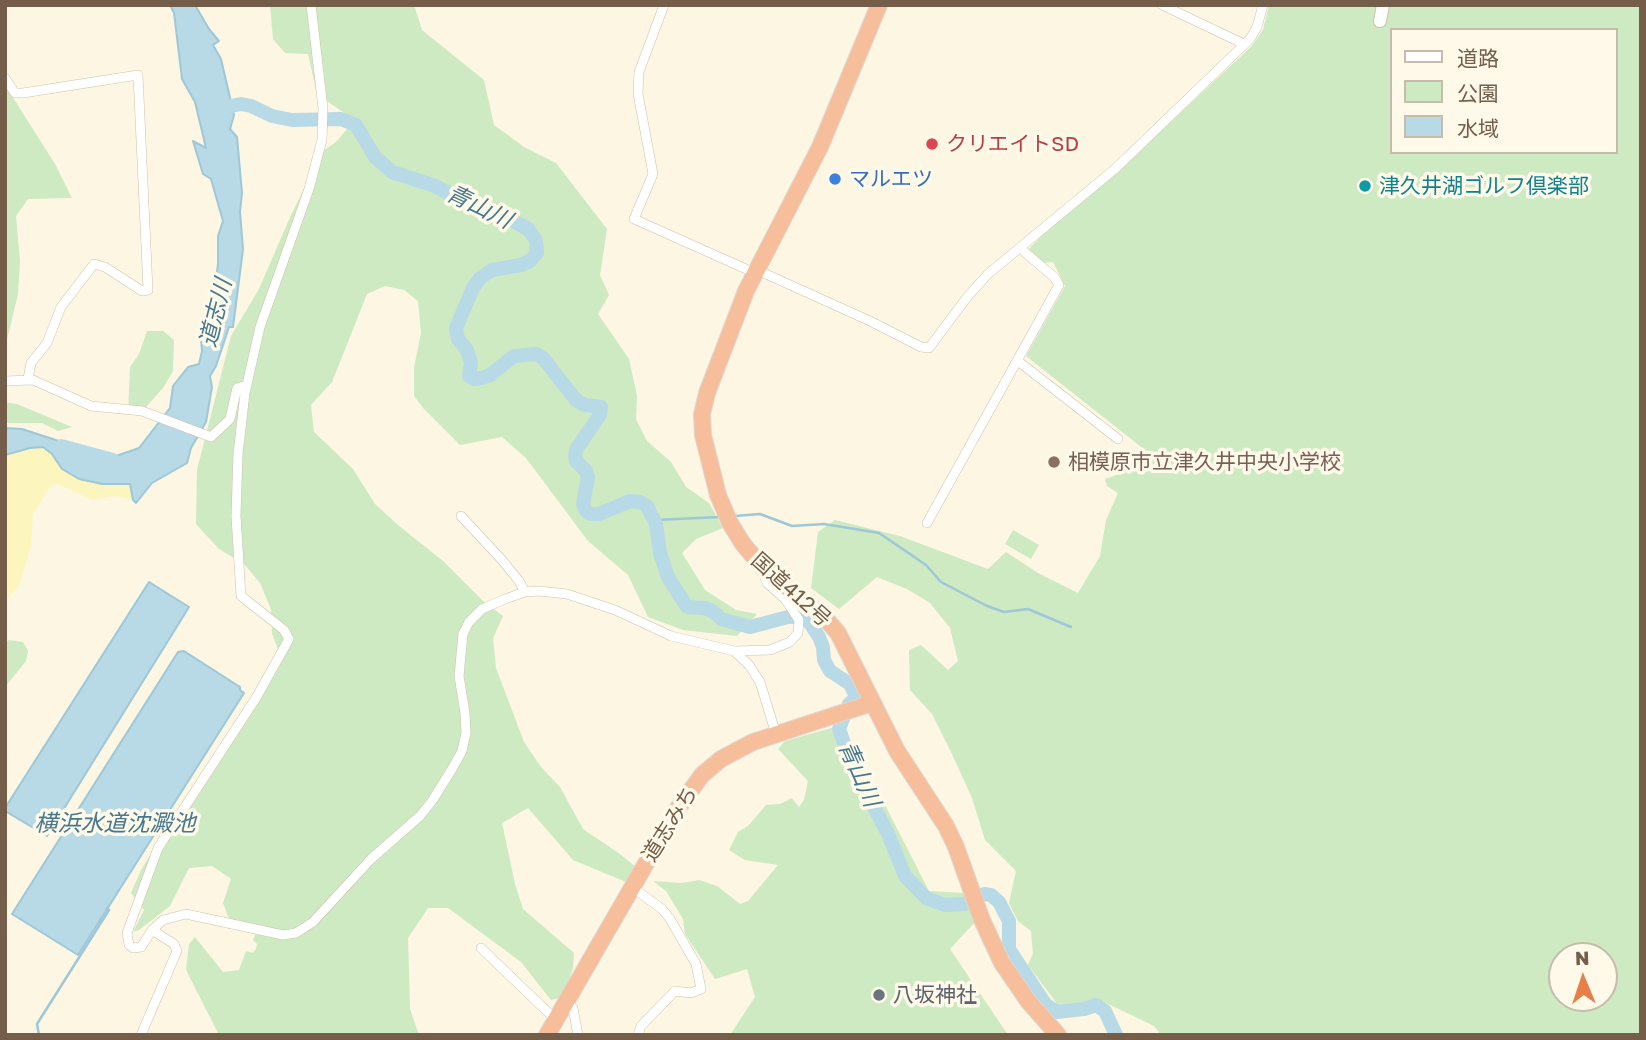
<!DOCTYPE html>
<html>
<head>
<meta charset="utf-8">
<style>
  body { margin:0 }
  #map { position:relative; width:1646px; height:1040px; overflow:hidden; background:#fcf6e3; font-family:"Golos Text","Noto Sans JP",sans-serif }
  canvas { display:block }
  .frame { position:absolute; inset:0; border:7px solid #745e49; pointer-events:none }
  .legend { position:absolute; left:1390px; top:28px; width:228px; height:126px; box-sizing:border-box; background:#fff9e9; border:2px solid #c7bba9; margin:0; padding:9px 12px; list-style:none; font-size:21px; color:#745e49 }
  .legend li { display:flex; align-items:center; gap:14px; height:35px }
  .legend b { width:35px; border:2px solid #c7bba9 }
  .north { position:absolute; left:1548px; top:942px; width:70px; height:70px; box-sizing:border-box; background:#fff9e9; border:2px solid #c7bba9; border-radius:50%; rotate:358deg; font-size:19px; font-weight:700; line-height:28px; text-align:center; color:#745e49 }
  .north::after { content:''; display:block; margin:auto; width:24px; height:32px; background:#e68048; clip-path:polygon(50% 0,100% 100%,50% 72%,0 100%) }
</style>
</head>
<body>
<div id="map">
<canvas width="1646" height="1040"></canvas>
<div class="frame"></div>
<ul class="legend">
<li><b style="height:9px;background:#fff"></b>道路</li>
<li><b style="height:19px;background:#cdeac2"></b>公園</li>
<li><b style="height:19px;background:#b8d9e6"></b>水域</li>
</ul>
<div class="north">N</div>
</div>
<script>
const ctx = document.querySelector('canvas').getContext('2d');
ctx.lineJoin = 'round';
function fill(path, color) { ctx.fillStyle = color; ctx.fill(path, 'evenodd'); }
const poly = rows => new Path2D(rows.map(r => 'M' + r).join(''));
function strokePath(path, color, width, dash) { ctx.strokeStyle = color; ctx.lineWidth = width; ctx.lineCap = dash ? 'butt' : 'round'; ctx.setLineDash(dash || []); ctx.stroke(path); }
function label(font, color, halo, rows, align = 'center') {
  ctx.font = font + ' "Golos Text","Noto Sans JP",sans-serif'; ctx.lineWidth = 7; ctx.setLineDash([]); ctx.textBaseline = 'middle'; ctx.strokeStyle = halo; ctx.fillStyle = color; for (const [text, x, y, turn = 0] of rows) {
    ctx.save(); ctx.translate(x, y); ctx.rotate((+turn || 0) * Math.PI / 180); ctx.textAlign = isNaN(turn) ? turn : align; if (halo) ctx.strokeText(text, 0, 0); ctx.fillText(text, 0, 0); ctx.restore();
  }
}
const green = poly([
  [270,5,414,5,422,30,484,80,494,125,524,147,556,163,607,229,600,275,609,295,598,314,629,359,637,396,636,419,647,441,671,462,686,487,709,503,723,528,696,539,682,553,705,590,736,610,757,614,737,636,683,630,648,617,628,575,588,541,526,458,502,437,460,445,424,409,414,396,414,368,421,333,418,301,404,290,385,286,367,294,332,382,311,405,314,432,353,469,375,504,399,526,443,561,482,600,503,616,493,638,496,668,524,742,541,767,560,787,583,829,620,854,637,868,626,882,573,860,528,808,502,823,515,884,523,909,574,953,573,968,563,997,551,1000,521,962,448,908,428,908,408,938,410,1009,419,1035,219,1035,186,970,189,944,195,937,223,972,239,970,246,951,253,953,256,949,257,944,253,940,259,926,229,919,223,903,231,879,212,866,189,868,170,906,139,930,133,932,144,910,131,893,141,870,184,799,261,690,278,649,272,634,271,609,260,583,244,564,219,549,196,524,197,470,231,336,259,289,291,215,323,151,336,142,348,128,363,126,317,94,308,54,285,53,273,39],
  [1269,5,1641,5,1641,1035,1161,1035,1154,1026,1102,1001,1058,1005,1028,965,1033,954,1031,931,1018,921,1009,903,1016,871,985,840,972,798,951,752,932,714,910,690,909,650,921,645,948,670,958,661,950,628,930,603,907,589,877,577,839,609,811,588,818,532,835,520,900,536,988,569,1006,552,1038,573,1078,593,1100,556,1106,520,1118,493,1107,486,1105,479,1119,474,1132,454,1145,450,1026,356,1065,286,1053,262,1043,263,1028,250,1045,232,1119,170,1251,47,1263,30],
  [1392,30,1616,30,1616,152,1392,152],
  [1562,956,1604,956,1604,998,1562,998],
  [5,85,55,164,72,198,28,199,16,216,20,261,18,294,7,340],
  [147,331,163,331,174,340,173,371,163,388,146,407,128,414,130,367,139,354],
  [5,402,17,404,72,427,58,431,42,423,5,423],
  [1013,530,1039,545,1031,559,1005,544],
  [9,640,23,642,28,651,26,661,5,687,5,642],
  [835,727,858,783,886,807,929,891,964,893,975,922,950,949,1008,1035,730,1035,755,997,747,969,715,979,685,934,683,919,666,891,653,881,681,883,699,880,717,886,740,904,748,901,778,865,745,860,729,850,738,832,748,826,766,805,780,804,792,798,799,807,804,800,808,781,778,749,785,741]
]);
const sand = poly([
  [38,446,102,484,130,484,133,500,114,496,92,500,58,484,50,487,33,514,31,547,19,586,5,601,5,455]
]);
const water = poly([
  [170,5,195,5,209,29,219,41,213,45,221,59,234,115,230,129,237,137,242,193,240,212,243,249,233,327,229,327,216,366,210,376,212,387,206,422,191,448,187,463,152,483,136,503,133,500,130,484,102,484,79,479,62,469,52,454,43,447,30,448,5,455,5,428,22,429,71,445,83,454,116,456,139,448,170,408,173,386,188,367,199,364,202,351,201,340,211,318,218,264,218,236,223,221,211,179,203,174,193,141,206,148,195,102,182,79,174,13,170,5],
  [149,582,189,607,47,836,5,811,5,808,149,582],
  [184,651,240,687,240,690,244,693,78,955,12,914,178,652,184,651]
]);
const stream = poly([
  [735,516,760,514,792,526,824,524,879,533,926,565,941,582,987,606,1004,612,1028,609,1071,627],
  [655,520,720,517],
  [39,1035,37,1024,109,910,107,908]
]);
const river = poly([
  [216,109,241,104,251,106,272,116,292,120,341,119,356,125,375,157,392,172,435,186,488,215,515,222,528,229,536,240,537,253,530,261,521,265,492,270,480,278,473,288,456,328,458,339,467,350,471,363,469,376,474,379,482,378,490,375,514,356,536,354,543,358,576,400,584,405,601,407,600,415,577,448,575,455,576,461,586,471,588,477,583,504,586,511,590,514,599,514,630,501,640,502,647,506,656,524,660,553,668,577,687,607,705,608,714,612,721,619,750,627,788,617,806,617,819,637,823,647,824,660,830,671,850,684,855,694,856,698,849,704,839,729,850,760,889,836,905,876,926,898,945,905,965,904,984,894,991,895,999,902,1009,921,1009,949,1046,1005,1057,1012,1084,1009,1096,1005,1105,1011,1116,1035],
  [61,446,113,460]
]);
const street = poly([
  [311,5,323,108,322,140,309,189,260,327,245,393,238,454,236,516,241,596,284,630,289,639,256,698,158,848,127,933,129,945,133,948,141,947,152,930,163,920,186,914,283,935,296,933,313,922,371,859,420,816,432,801,452,769,462,751,466,733,465,713,459,676,463,634,469,622,482,609,505,599,525,592,539,591,567,594,615,610,671,636,734,651,749,665,760,682,776,734],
  [664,5,639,72,638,94,653,174,634,219,755,273],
  [1162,5,1244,44],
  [5,78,15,93,23,93,138,75,148,290,142,291,105,267,94,264,61,307,47,343,31,363,28,379],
  [757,270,870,321,921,347,929,348,968,296,988,274,1116,168,1250,39,1257,27,1263,5],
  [1018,361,1118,439],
  [5,381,33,380,91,406,142,411,211,437,230,419,237,388,247,385],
  [461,516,502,560,519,581,525,592],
  [927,523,1059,285,1054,277,1021,249],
  [734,651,770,650,790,642,798,633,799,620,785,599,767,583,765,578,769,574],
  [632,887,662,909,670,919,696,964,701,989,691,993,675,991,641,1026,638,1035],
  [481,948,556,1020],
  [567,1001,573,1008,578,1035],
  [141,1035,177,951,174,944,152,930]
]);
const secondary = poly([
  [1380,21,1383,5]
]);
const highway = poly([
  [879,5,820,147,746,291,707,393,702,414,703,435,718,495,730,523,743,544,764,569,825,618,838,633,897,751,946,826,956,847,982,920,1002,963,1028,1001,1058,1035],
  [547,1035,678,808,702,775,721,759,753,742,872,703]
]);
const markers = [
  [932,144,7,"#e0444e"],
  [835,179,7,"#3f7fe0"],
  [1365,186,7,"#0f9aa8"],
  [1054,462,7,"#8d6e63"],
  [879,995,7,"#6b7280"]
];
const healthNames = [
  ["クリエイトSD",946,144]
];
const shopNames = [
  ["マルエツ",849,179]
];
const cultureNames = [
  ["津久井湖ゴルフ倶楽部",1379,186]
];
const educationNames = [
  ["相模原市立津久井中央小学校",1068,462]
];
const streetNames = [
  ["国道412号",791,590,42],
  ["道志みち",670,824,-58]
];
const worshipNames = [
  ["八坂神社",893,995]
];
const waterNames = [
  ["青山川",479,207,26],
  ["道志川",216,313,-76],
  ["青山川",859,774,66],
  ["横浜水道沈澱池",115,824]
];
fill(green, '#cdeac2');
fill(sand, '#fcf6be');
fill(water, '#b8d9e6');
strokePath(water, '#9ec7d7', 2);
strokePath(stream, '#9ec7d7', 2.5);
strokePath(river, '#b8d9e6', 14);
strokePath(street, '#cfc1ad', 10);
strokePath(secondary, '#d2c1aa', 14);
strokePath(highway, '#ded8d3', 18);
strokePath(street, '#fff', 9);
strokePath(secondary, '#fff', 12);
strokePath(highway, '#f6be9a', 16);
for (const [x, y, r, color] of markers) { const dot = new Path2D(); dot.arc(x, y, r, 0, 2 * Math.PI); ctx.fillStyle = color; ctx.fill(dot); strokePath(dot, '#fff9e9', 2.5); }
label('21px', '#be3a42', '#fff9e9', healthNames, 'left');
label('21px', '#366cbe', '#fff9e9', shopNames, 'left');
label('21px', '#0d838f', '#fff9e9', cultureNames, 'left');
label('21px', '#785e54', '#fff9e9', educationNames, 'left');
label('21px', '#745e49', '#fff9e9', streetNames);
label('21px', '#5b616d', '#fff9e9', worshipNames, 'left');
label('italic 23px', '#46788f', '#fff9e9', waterNames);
</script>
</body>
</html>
